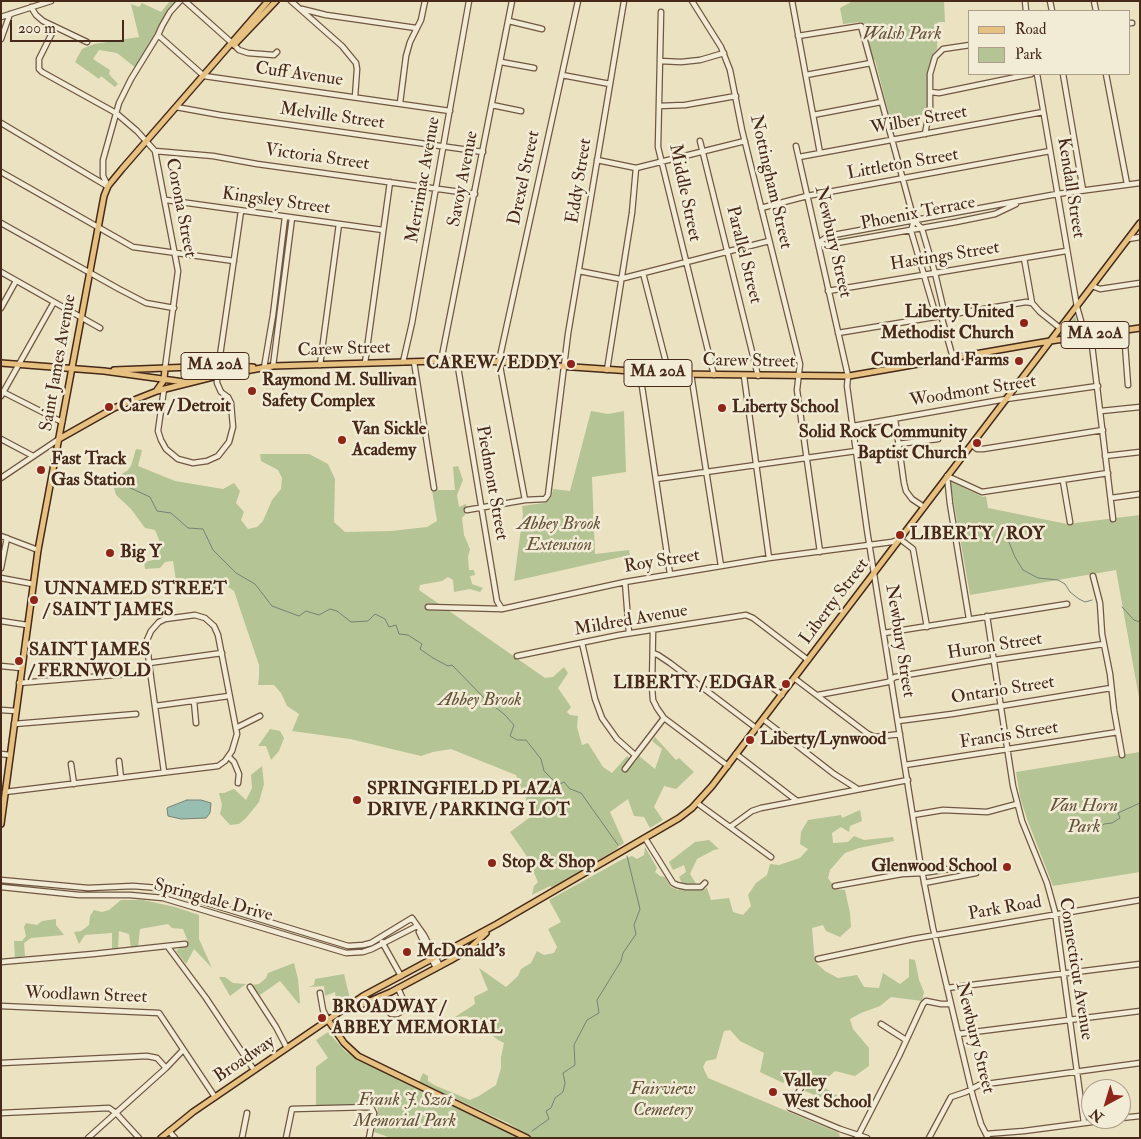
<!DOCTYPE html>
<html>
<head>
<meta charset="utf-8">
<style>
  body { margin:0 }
  #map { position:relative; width:1141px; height:1139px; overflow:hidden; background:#ebe2c2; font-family:"IM FELL Double Pica",serif }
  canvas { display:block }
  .frame { position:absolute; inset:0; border:2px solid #462918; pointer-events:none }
  .legend { position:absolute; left:968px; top:10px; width:162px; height:65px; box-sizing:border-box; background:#f2ecd7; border:1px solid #ad9e8b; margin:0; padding:6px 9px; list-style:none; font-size:15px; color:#462918 }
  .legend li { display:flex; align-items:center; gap:10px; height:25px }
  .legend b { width:25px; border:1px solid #ad9e8b }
  .north { position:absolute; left:1081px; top:1079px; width:50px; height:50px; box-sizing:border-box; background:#f2ecd7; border:1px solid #ad9e8b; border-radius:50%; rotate:219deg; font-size:14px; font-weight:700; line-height:20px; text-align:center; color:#462918 }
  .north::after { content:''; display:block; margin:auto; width:18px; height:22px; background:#8f2418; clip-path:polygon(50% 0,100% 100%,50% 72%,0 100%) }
  .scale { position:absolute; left:10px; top:20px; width:114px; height:22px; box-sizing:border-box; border:2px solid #462918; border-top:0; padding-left:6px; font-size:15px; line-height:18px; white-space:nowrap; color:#462918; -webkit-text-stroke:4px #f2ecd7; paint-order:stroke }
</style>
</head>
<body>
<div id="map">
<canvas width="1141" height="1139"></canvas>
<div class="frame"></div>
<ul class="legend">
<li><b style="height:6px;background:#e6c181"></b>Road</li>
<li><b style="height:14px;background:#b5c495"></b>Park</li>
</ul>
<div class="north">N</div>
<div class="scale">200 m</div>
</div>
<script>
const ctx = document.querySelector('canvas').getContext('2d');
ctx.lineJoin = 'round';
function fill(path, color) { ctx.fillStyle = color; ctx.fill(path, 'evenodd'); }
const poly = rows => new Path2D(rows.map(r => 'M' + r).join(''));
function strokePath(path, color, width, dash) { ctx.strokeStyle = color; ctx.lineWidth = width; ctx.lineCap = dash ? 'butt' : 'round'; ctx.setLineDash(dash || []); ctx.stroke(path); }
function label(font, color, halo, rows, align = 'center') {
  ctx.font = font + ' "IM FELL Double Pica",serif'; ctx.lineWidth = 5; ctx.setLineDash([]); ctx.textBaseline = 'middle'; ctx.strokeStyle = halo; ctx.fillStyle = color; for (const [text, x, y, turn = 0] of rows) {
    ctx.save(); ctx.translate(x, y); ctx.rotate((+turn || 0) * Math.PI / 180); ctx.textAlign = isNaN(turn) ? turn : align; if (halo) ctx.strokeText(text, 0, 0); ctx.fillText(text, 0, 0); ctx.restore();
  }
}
const green = poly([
  [170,1,178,1,166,13,156,34,136,68,117,53,99,50,93,59,110,70,109,74,118,84,115,87,101,76,99,79,75,62,82,49,94,44,139,37,131,4,139,7,142,3,161,12],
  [853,1,944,1,945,22,938,22,937,49,933,54,926,114,891,122,875,60,873,61,861,22,843,24,840,8],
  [1075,316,1080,333,1062,335],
  [591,411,608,414,624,411,626,472,592,477,595,554,629,550,630,555,514,581,523,514,522,506,544,503,551,498,553,489,570,491],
  [136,449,142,450,138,466,175,481,223,489,234,483,240,491,236,503,244,512,241,520,248,529,257,527,263,521,272,500,281,489,282,478,278,470,261,461,260,454,309,454,328,464,335,479,334,522,345,532,391,531,427,527,437,521,432,490,455,490,453,467,458,466,463,480,457,495,459,507,466,504,467,512,462,518,464,535,470,549,468,557,469,570,474,570,475,575,470,576,472,584,483,588,480,592,470,589,454,592,453,580,448,577,442,581,420,585,419,590,545,678,553,677,564,667,568,673,558,688,571,707,567,712,570,715,578,716,577,727,582,745,588,743,603,767,612,773,627,756,635,763,639,756,655,769,662,749,652,741,655,737,676,760,679,758,694,772,676,789,664,786,654,807,663,820,650,828,644,817,634,816,628,799,610,812,624,843,618,847,617,849,552,888,550,886,532,895,534,886,538,882,526,855,510,832,533,815,516,775,451,749,433,752,421,756,350,739,292,731,299,714,287,706,281,693,274,685,258,685,259,677,259,665,234,591,227,586,208,591,178,594,173,561,165,562,160,568,145,569,144,562,153,560,155,554,162,547,155,530,145,528,131,509,116,495,111,477,116,477,127,471,131,466],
  [950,481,983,497,986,496,988,508,1067,524,1140,515,1140,703,1116,570,970,595],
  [270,729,280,731,284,738,279,751,271,760,266,746,258,746],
  [1140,752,1140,872,1053,886,1027,819,1020,797,1016,772],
  [262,766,264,784,259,802,246,818,239,824,230,825,220,814,222,805,219,793,224,793,234,789,246,800,252,788,251,775],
  [860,810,862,821,850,826,849,832,841,827,832,833,833,843,848,842,854,836,864,840,893,837,894,841,859,848,845,853,830,870,828,878,836,889,845,890,850,913,851,927,840,937,826,931,823,925,812,928,815,962,825,971,838,978,857,975,864,987,879,988,883,973,900,984,909,977,909,959,915,960,919,980,924,992,922,1001,891,997,880,1006,861,1013,850,1019,853,1029,869,1048,869,1066,855,1076,835,1071,824,1081,822,1086,844,1100,841,1106,805,1091,807,1085,800,1080,796,1086,788,1080,783,1083,760,1072,764,1053,740,1041,730,1030,724,1031,716,1059,706,1061,703,1067,708,1078,839,1133,840,1138,532,1138,508,1123,419,1082,423,1073,428,1076,428,1081,434,1085,470,1100,479,1096,496,1085,501,1068,501,1057,504,1043,498,1040,487,1031,486,1022,466,1016,455,1017,475,1004,474,997,488,990,479,968,506,987,518,976,521,969,531,963,537,951,544,955,554,953,557,947,548,929,561,922,549,900,623,859,632,856,637,859,644,855,645,847,657,868,655,872,660,876,665,877,671,887,678,890,682,883,679,877,686,872,684,865,673,870,669,862,695,842,709,840,719,849,714,850,697,859,690,874,700,890,707,888,711,900,729,898,733,912,743,915,751,906,748,895,756,883,767,875,770,864,779,865,800,858,808,849,800,844,801,832,808,820,841,815,842,818],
  [121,900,143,900,175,907,199,915,199,939,212,968,194,949,186,964,176,951,188,942,183,929,172,928,168,924,140,929,138,947,131,948,129,934,119,931,118,949,112,950,112,933,85,935,79,944,74,932,81,931,89,925,90,916,94,910,102,912,109,910],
  [56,919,56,925,64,935,31,938,24,943,25,956,15,958,14,941,22,941,26,936,24,927,26,923,37,925,42,921],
  [294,963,298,979,300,1002,299,1004,280,981,260,995,251,985,259,984,266,978,268,973],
  [344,974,350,999,337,1008,335,992,325,996,324,986,308,987,314,985,315,979],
  [219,977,225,977,233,983,246,984,230,996],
  [328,1032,345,1051,358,1060,474,1114,520,1138,391,1138,374,1132,378,1109,375,1105,316,1105,316,1067,328,1058,316,1040]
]);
const water = poly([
  [187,800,201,800,211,803,210,813,206,818,181,819,168,816,167,808,169,807,187,800]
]);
const stream = poly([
  [126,486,150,497,157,511,171,513,188,528,203,529,213,550,236,573,255,584,272,606,299,616,306,611,319,615,330,609,337,611,351,622,368,621,375,614,385,619,389,627,396,625,399,634,408,635,422,644,420,649,433,658,448,666,452,665,486,700,504,714,514,725,510,736,517,740,526,740,541,759,544,771,558,785,564,782,570,789,581,793,618,845],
  [1006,535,1015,557,1023,570,1038,578,1058,580,1065,584,1070,592,1079,599,1085,602,1092,600],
  [1122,607,1134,620,1140,622],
  [1085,831,1095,832,1104,824,1112,823,1120,818,1118,813,1140,803],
  [532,1131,549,1119,546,1111,551,1108,555,1098,563,1092,565,1083,563,1073,575,1065,574,1045,587,1020,599,1013,597,1000,621,961,623,953,636,934,634,925,640,909,627,856]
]);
const minor = poly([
  [185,1,232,43],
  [291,1,342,46,356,63,357,69,355,97],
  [692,1,721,47,730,70,742,130,800,364,797,390,820,552],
  [792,1,820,153],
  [1025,1,1026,11],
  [1050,1,1052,11],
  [1094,1,1096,11],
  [31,7,36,15,43,21,87,42],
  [302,9,326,15,416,28],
  [661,12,658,147,714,375],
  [1,17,51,1],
  [509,21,542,29],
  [1130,23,1132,23],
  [55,27,39,59,39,69,42,72,116,113,137,131,155,151,178,271,165,368],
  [158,35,204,76,450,111],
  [798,36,861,26,914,220,922,229,935,273,943,307,941,315,953,358],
  [1,39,10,14],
  [234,45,239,50,248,53,274,55,277,52],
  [660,61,681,62,700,60,724,53],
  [501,62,534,68],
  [1037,74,1077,307,1083,328,1092,345,1113,519],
  [1063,74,1083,190],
  [1106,74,1127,184],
  [562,75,610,84],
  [806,75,871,63],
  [931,92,939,93,1031,74],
  [400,103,406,56,410,42,421,20,425,1],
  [492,105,521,111],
  [659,106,685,105,736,96],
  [176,107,220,115,483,152],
  [813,115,881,102],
  [1,123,107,186],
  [925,134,930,107,930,74,935,57,943,49,970,45],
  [700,141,758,376],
  [796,146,848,376,847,386,867,530,920,861,933,928,973,1097,981,1124,988,1138],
  [155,151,213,156,257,164,475,194],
  [799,157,1043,112],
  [597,160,636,168,745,141],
  [1,172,133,247,234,261],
  [108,186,103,176,103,160,119,103,131,79,158,35,162,26,170,12,180,1],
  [166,200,383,230],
  [761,208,807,196,1050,151],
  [914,220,911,231,934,309,941,315],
  [1,223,119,289,146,303,174,308],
  [1128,239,1140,237],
  [818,243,828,236,1057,194,1140,183],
  [818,243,826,245,831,244,956,222,995,214,1016,204],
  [1024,258,1032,303],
  [579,271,620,279,769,241],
  [1,272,100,328],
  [643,273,669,374],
  [1092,286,1100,289,1140,283],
  [828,291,1066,251],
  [1,308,16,281],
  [1124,331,1128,385],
  [838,333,1026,302,1032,303,1040,312,1060,328],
  [441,361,512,1],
  [457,361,497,601,502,609],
  [403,362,412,323,469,1],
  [414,362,434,488],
  [365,363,390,182],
  [320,365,339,224],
  [273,366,292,218],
  [264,368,273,315,285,217],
  [607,370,632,213,636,168],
  [640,373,670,574],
  [691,374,721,566],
  [744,376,769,558],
  [164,389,158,431,161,440,166,449,178,459,193,463,207,461,218,456,229,442,233,427,231,403,228,397,221,392,217,383,217,376,241,211],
  [3,392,62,422],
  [1,396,54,302],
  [1101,411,1140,407],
  [895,419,904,483,906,491,912,499,924,507],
  [853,426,1006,399,1098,386],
  [1,439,33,456],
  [898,444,938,439],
  [972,445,977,449,983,449,1103,430],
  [1105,456,1140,452],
  [947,476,982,492,1108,473],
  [947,476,950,504,969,619],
  [1,478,59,439],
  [656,479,856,451],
  [1063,481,1070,522],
  [1111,498,1140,494],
  [525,500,499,361,578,1],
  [467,510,525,500,545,499,548,495,568,334,624,1],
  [1,536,38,550],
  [1,568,7,538],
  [1093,576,1100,603,1102,634,1110,674,1114,710,1122,755],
  [1,578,33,584],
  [625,582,629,633],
  [428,607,502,609,625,582,769,558,892,542,900,539,913,549,927,627],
  [987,616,1013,786,1022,821,1047,883,1055,912,1084,1123],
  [1,621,27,625],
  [653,630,652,687,653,700,657,708,664,718,728,766],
  [884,633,1067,604],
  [582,643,595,699,602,718,617,739,635,755],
  [653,653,658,655,670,663,756,728],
  [517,656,619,635,746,615,753,618,808,660],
  [149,663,222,653],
  [1,666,21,668],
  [794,678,868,734,875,737,900,734],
  [763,680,782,695],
  [19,683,127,674],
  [818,695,878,684,888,682,895,677,994,660,1104,644],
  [194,701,196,723],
  [155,706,229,696],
  [1,710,16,711],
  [763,719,834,774,856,788],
  [898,721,952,714,1111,688],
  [14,724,136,714],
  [236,728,260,716],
  [1,754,10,755],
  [736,754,797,801],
  [229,757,234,762,239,774,238,783],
  [119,761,121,778],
  [71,764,74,784],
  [905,765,1118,732],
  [625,769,664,718],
  [5,792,218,766,225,761,232,751,237,734,218,635,214,626,205,618,195,615,165,619,159,622,151,631,147,640,149,663,164,772],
  [697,803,771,857],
  [913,815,943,810,987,812,1017,804],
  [730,827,752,811,761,808,908,780],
  [645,838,673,883,677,885,686,887,701,887,705,883],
  [1,880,88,888,133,886,158,888,348,946,363,945,371,943,412,918,424,935,440,966],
  [835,886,902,874,923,873,974,865,976,873,924,883],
  [1,887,79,895,130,895,163,898,346,953,363,952,372,949,417,926],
  [419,932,436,968],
  [382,942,401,976],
  [168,947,206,998,254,1070],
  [818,959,913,939,1140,900],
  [1,962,93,954,185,944],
  [250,987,276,1027,287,1048],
  [947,988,1140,964],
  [320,993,323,1010,328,1020],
  [379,997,388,1011,391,1014,397,1014,406,1009,406,1006,398,988],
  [1,1006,159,1013,215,1097],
  [881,1024,906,1040],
  [958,1034,1140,1011],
  [1,1063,147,1056,157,1058,166,1068],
  [802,1086,790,1108,840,1129,867,1138],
  [1,1113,109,1108,116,1113,139,1138],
  [1121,1118,1140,1116],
  [169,1131,175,1138],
  [986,1134,1024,1131,1115,1119],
  [88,1138,166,1068,183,1050],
  [242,1138,247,1113],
  [286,1138,292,1109,371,1107,374,1113,369,1138],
  [857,1138,899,1056,923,1004,926,1001,941,1004,951,1004],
  [929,1138,951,1097,966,1092,979,1085,1140,1063]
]);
const major = poly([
  [234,45,276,1],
  [1,363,104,371,184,382],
  [114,370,219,366,253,367],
  [187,382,193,376,188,367],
  [157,390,164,380,165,368],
  [59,439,114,408,157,391,217,376,273,366,471,360,675,374,849,376,1050,341,1140,328],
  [1,824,38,550,104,196,108,186,122,169,268,1],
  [350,1007,363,1004,391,992,451,960,468,950,486,933],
  [328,1020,344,1043,358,1056,527,1138],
  [161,1138,193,1112,363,996,497,924,679,818,692,808,712,786,1140,223]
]);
const markers = [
  [1024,323,5,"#8f2418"],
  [1019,361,5,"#8f2418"],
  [571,364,5,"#8f2418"],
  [252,391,5,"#8f2418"],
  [109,407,5,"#8f2418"],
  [722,408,5,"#8f2418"],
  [342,440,5,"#8f2418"],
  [977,443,5,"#8f2418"],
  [41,470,5,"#8f2418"],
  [900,535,5,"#8f2418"],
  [110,553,5,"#8f2418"],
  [34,600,5,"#8f2418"],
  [19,661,5,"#8f2418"],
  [786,684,5,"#8f2418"],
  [750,740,5,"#8f2418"],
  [357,800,5,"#8f2418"],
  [492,863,5,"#8f2418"],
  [1007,867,5,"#8f2418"],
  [407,952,5,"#8f2418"],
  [322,1018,5,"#8f2418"],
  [773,1092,5,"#8f2418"]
];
const shields = [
  [1095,335,68],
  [215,366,68],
  [658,373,68]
];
const shieldNames = [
  ["MA 20A",1095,335],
  ["MA 20A",215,366],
  ["MA 20A",658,373]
];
const parkNames = [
  ["Walsh Park",902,35],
  ["Abbey Brook",559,525],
  ["Extension",559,546],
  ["Abbey Brook",480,701],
  ["Van Horn",1084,807],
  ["Park",1084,828],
  ["Fairview",663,1090],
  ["Cemetery",663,1111],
  ["Frank J. Szot",405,1101],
  ["Memorial Park",405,1122]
];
const streetNames = [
  ["Cuff Avenue",299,75,8],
  ["Melville Street",332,117,8],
  ["Wilber Street",919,121,-10],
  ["Victoria Street",317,158,8],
  ["Littleton Street",903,165,-10],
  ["Drexel Street",525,178,-78],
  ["Savoy Avenue",464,179,-79],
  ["Merrimac Avenue",424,180,-80],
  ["Eddy Street",580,181,-81],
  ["Nottingham Street",770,182,77],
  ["Kendall Street",1070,188,81],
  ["Middle Street",684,193,78],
  ["Kingsley Street",276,202,8],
  ["Corona Street",180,208,79],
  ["Phoenix Terrace",918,214,-11],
  ["Newbury Street",832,242,77],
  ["Parallel Street",743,255,76],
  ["Hastings Street",945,257,-9],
  ["Carew Street",344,350,-2],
  ["Carew Street",749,362,1],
  ["Saint James Avenue",59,363,-80],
  ["Woodmont Street",973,392,-9],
  ["Piedmont Street",491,483,80],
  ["Roy Street",662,562,-9],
  ["Liberty Street",835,602,-53],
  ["Mildred Avenue",631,621,-10],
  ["Newbury Street",899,641,81],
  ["Huron Street",995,647,-9],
  ["Ontario Street",1003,691,-9],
  ["Francis Street",1009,736,-9],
  ["Springdale Drive",213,901,15],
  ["Park Road",1005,909,-10],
  ["Connecticut Avenue",1075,969,81],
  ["Woodlawn Street",86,996,2],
  ["Newbury Street",974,1038,76],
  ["Broadway",245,1060,-34]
];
const poiNames = [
  ["Liberty United",1014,313,"right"],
  ["Methodist Church",1014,334,"right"],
  ["Cumberland Farms",1009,361,"right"],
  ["CAREW / EDDY",561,364,"right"],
  ["Raymond M. Sullivan",262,381],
  ["Safety Complex",262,402],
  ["Carew / Detroit",119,407],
  ["Liberty School",732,408],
  ["Van Sickle",352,430],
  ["Academy",352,451],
  ["Solid Rock Community",967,433,"right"],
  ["Baptist Church",967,454,"right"],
  ["Fast Track",51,460],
  ["Gas Station",51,481],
  ["LIBERTY / ROY",910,535],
  ["Big Y",120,553],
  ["UNNAMED STREET",44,590],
  ["/ SAINT JAMES",44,611],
  ["SAINT JAMES",29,651],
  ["/ FERNWOLD",29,672],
  ["LIBERTY / EDGAR",776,684,"right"],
  ["Liberty/Lynwood",760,740],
  ["SPRINGFIELD PLAZA",367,790],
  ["DRIVE / PARKING LOT",367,811],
  ["Stop & Shop",502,863],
  ["Glenwood School",997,867,"right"],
  ["McDonald's",417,952],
  ["BROADWAY /",332,1008],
  ["ABBEY MEMORIAL",332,1029],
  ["Valley",783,1082],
  ["West School",783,1103]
];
fill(green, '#b5c495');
fill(water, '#98beb1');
strokePath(water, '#778274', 1);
strokePath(stream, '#778274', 1);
strokePath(minor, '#6f5742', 7);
strokePath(major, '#462918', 8);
strokePath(minor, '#f2ecd7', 4.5);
strokePath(major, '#e6c181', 5);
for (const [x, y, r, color] of markers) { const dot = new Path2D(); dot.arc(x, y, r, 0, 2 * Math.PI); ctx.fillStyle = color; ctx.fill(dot); strokePath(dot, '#f2ecd7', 2); }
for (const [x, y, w] of shields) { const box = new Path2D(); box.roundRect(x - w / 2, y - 13.5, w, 27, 4); ctx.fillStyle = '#f2ecd7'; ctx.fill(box); strokePath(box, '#462918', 1); }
label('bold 16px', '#462918', null, shieldNames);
label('italic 18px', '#625037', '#f2ecd7', parkNames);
label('18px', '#462918', '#f2ecd7', streetNames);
label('bold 18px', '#462918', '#f2ecd7', poiNames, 'left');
</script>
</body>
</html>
